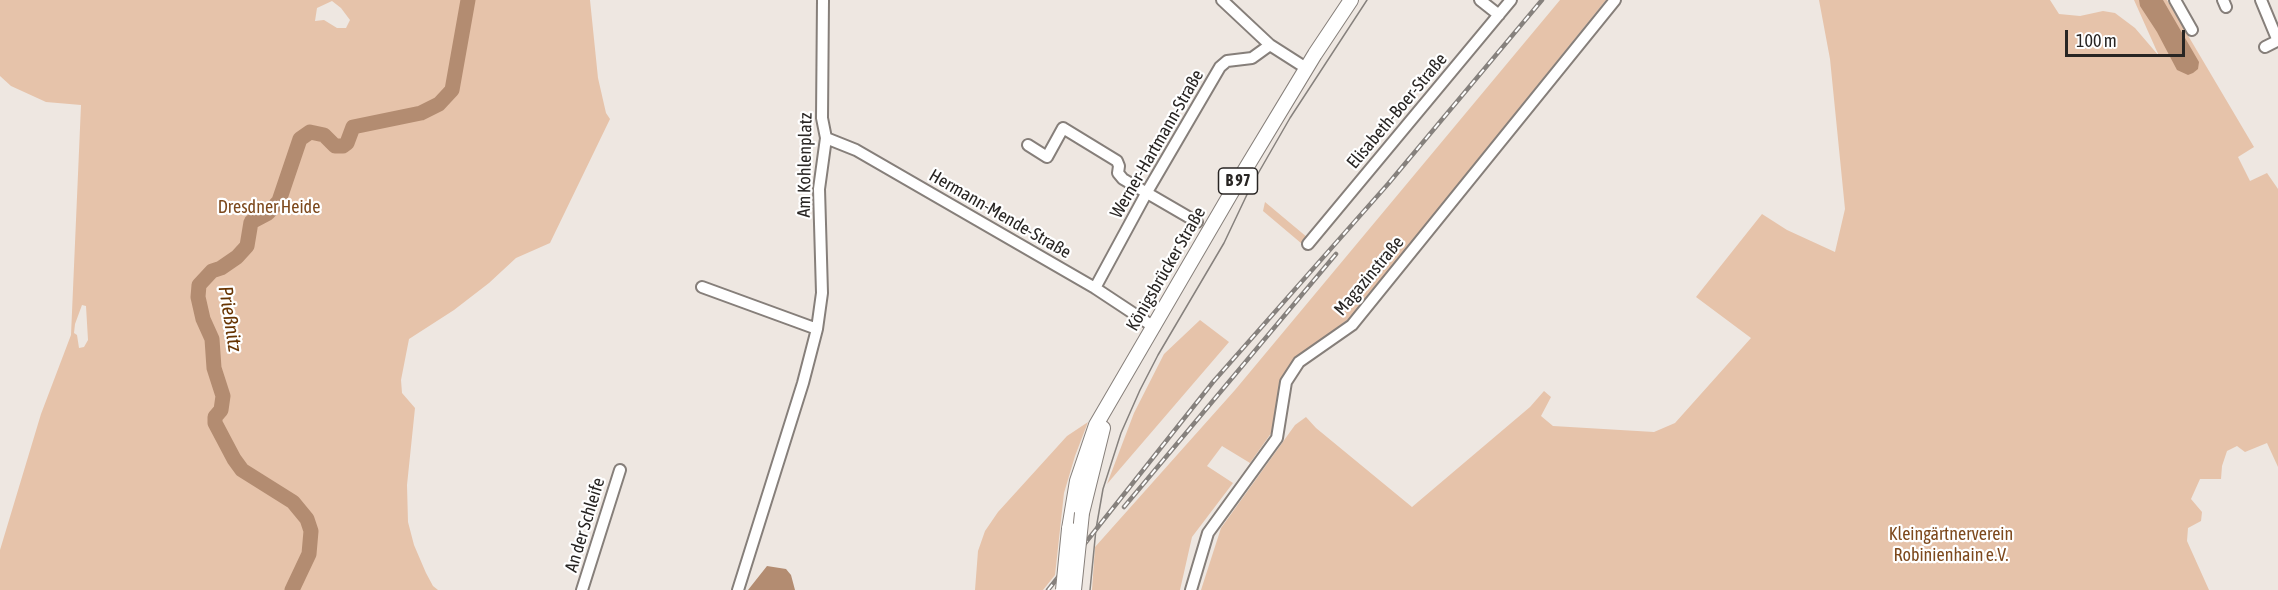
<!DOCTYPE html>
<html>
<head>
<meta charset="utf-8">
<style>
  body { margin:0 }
  #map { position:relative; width:2278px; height:590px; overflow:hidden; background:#eee7e1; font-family:"Asap Condensed",sans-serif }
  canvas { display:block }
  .scale { position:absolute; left:2065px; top:30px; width:120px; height:27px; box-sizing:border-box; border:3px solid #282523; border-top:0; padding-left:8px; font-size:18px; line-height:21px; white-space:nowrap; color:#282523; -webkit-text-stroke:4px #fff; paint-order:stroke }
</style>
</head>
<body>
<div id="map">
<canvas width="2278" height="590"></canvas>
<div class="scale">100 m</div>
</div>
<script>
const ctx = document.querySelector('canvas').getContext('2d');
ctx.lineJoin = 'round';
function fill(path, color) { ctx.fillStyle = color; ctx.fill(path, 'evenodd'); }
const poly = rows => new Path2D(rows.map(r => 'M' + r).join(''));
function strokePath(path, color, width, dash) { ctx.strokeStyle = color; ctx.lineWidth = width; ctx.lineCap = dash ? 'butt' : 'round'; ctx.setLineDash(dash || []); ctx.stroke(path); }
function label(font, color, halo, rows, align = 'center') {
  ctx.font = font + ' "Asap Condensed",sans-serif'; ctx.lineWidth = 4.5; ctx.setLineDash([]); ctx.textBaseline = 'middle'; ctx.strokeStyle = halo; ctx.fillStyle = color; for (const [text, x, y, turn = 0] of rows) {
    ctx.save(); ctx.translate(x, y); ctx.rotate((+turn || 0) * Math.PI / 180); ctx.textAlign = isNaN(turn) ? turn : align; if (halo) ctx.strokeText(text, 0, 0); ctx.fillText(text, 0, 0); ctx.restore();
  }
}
const green = poly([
  [0,0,590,0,598,78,606,113,610,119,550,243,516,258,489,283,454,310,409,339,401,380,402,393,415,408,407,485,408,522,414,545,426,573,433,586,438,590,0,590,0,550,41,414,71,335,81,105,46,102,11,86,0,76],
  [332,1,341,8,350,20,346,28,337,28,324,20,315,21,317,8],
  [82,305,86,306,88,340,84,347,79,348,77,335,74,333,75,324],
  [1560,0,1606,0,1351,317,1297,358,1280,382,1272,432,1250,463,1222,446,1207,466,1233,483,1192,537,1180,590,1092,590,1095,547,1235,390],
  [1819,0,2050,0,2059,14,2080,16,2103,11,2115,13,2135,28,2159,56,2134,0,2167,0,2254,147,2238,157,2250,181,2267,173,2278,189,2278,467,2267,443,2245,452,2237,446,2227,451,2222,466,2221,479,2200,479,2191,499,2202,512,2201,521,2188,528,2187,541,2209,590,1201,590,1221,528,1295,425,1306,417,1316,428,1412,507,1530,407,1544,391,1551,397,1541,416,1553,426,1654,432,1675,423,1751,338,1696,297,1762,214,1787,230,1835,252,1845,209,1830,59],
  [1265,202,1314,243,1308,249,1263,211],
  [1200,320,1229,342,1107,484,1134,413,1164,354],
  [1088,422,1075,456,1064,493,1055,575,1043,590,975,590,978,551,985,531,998,512,1067,436]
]);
const water = poly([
  [2139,0,2163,0,2199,62,2198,69,2193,73,2188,75,2177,70,2157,32,2140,6],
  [767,566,786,569,791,575,795,590,748,590]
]);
const river = poly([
  [292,590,309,554,311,531,307,519,293,502,242,470,234,459,215,423,215,417,221,410,223,396,214,368,212,339,203,319,198,297,199,285,212,271,221,268,237,257,247,246,251,222,268,213,279,201,300,139,310,132,324,135,335,146,343,146,347,143,353,127,421,113,439,104,452,90,468,0]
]);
const minor = poly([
  [1222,0,1270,45,1306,68],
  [1480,0,1499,15],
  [2175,0,2192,30],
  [2223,0,2226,7],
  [2261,0,2278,41],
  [2265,47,2277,41],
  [826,138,856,150,1095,288,1154,327],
  [1028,145,1047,157,1063,128,1117,161,1119,166,1118,173,1123,179,1197,222],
  [1308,244,1511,0],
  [702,287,817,329],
  [1095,288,1147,192,1220,67,1227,61,1252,58,1270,45],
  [582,590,620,470],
  [738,590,803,383,817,329,822,293,819,189,826,138,822,118,823,0],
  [1191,590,1208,533,1277,438,1286,382,1299,362,1352,325,1615,0]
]);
const major = poly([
  [1082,513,1103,428],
  [1069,529,1077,481,1096,425,1237,183,1315,54,1351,0]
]);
const tram = poly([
  [1090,590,1096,529,1103,489,1121,433,1140,390,1158,355,1224,243,1252,184,1290,118,1367,0]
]);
const rail = poly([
  [1124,507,1336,254],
  [1048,590,1213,382,1388,184,1542,0]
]);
const majorBridge = poly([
  [1063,590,1069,529],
  [1074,590,1082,513]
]);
const shields = [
  [1238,181,39]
];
const shieldNames = [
  ["B 97",1238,181]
];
const streetNames = [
  ["Elisabeth-Boer-Straße",1397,111,-50],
  ["Werner-Hartmann-Straße",1157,144,-60],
  ["Am Kohlenplatz",805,165,-89],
  ["Hermann-Mende-Straße",1000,214,30],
  ["Königsbrücker Straße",1166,269,-60],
  ["Magazinstraße",1369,276,-50],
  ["An der Schleife",585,525,-73]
];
const parkNames = [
  ["Dresdner Heide",269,207],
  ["Kleingärtnerverein",1951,534],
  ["Robinienhain e.V.",1951,555]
];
const waterNames = [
  ["Prießnitz",230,319,81]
];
fill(green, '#e6c3aa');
fill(water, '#b38c71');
strokePath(river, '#b38c71', 15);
strokePath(minor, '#867f7a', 14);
strokePath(major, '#867f7a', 16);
strokePath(minor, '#fff', 10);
strokePath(major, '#fff', 14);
strokePath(tram, '#86817d', 1.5);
strokePath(rail, '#86817d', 4.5);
strokePath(rail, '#fff', 2, [7]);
strokePath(majorBridge, '#867f7a', 16, []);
strokePath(majorBridge, '#fff', 14);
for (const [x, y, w] of shields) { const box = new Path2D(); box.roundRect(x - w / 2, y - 13, w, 26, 4.5); ctx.fillStyle = '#fff'; ctx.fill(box); strokePath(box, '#282523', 1.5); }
label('bold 16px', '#282523', null, shieldNames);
label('18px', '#282523', '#fff', streetNames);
label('18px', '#7d491d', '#fff', parkNames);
label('italic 20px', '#673402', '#fff', waterNames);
</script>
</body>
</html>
